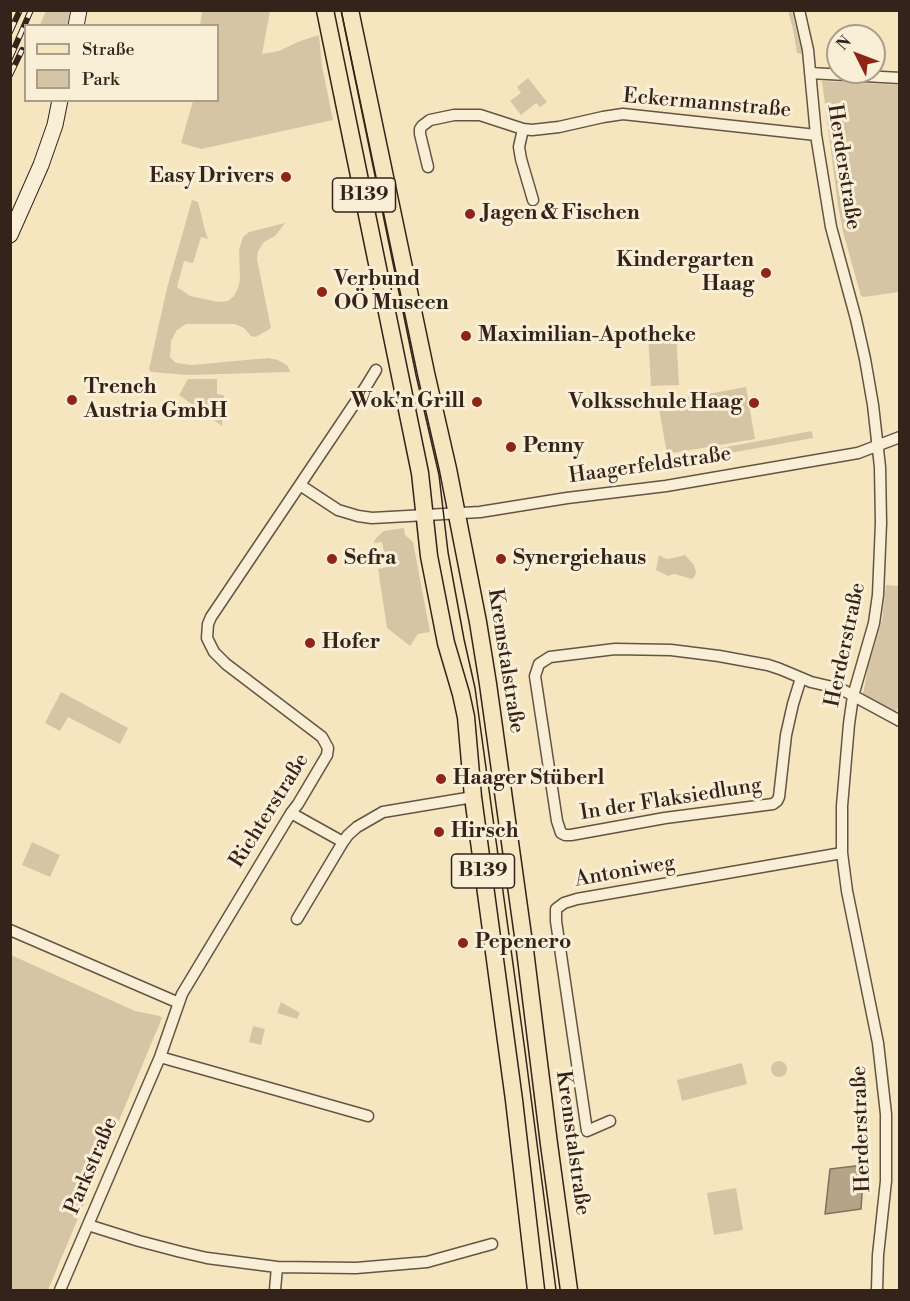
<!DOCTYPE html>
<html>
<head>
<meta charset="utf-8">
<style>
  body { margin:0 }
  #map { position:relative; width:910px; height:1301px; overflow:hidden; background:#f6e6c0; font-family:"Libre Bodoni",serif }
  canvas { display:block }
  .frame { position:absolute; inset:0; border:12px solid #34231a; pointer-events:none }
  .legend { position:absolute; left:24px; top:24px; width:195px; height:78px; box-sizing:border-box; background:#f9efd6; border:2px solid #aa9d8b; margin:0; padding:8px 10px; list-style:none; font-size:18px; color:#34231a }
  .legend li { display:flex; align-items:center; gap:12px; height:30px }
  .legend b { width:30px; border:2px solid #aa9d8b }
  .north { position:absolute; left:826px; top:24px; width:60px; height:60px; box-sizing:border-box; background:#f9efd6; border:2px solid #aa9d8b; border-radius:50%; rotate:312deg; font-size:16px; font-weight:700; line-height:24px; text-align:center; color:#34231a }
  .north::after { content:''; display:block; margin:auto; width:21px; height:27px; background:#8f2418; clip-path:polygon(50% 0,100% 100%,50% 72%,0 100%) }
</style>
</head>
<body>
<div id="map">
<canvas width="910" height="1301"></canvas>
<div class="frame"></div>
<ul class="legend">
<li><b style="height:8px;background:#f6e6c0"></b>Straße</li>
<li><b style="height:16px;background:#d5c5a4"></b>Park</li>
</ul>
<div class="north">N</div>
</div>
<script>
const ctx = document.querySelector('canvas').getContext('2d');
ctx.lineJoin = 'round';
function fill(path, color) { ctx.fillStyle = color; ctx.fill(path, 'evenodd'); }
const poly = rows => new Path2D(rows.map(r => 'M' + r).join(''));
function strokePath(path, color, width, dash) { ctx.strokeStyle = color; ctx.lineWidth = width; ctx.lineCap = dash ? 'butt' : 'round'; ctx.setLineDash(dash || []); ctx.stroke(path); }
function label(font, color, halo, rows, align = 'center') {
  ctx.font = font + ' "Libre Bodoni",serif'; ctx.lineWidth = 6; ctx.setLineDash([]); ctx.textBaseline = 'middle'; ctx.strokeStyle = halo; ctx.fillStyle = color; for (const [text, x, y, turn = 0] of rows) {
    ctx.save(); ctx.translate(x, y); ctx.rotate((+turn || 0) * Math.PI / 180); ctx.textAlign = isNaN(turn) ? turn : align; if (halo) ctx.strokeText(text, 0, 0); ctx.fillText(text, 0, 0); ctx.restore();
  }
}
const green = poly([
  [46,11,70,11,67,25,40,25],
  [202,11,270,11,262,54,279,51,300,41,319,35,322,66,333,120,201,149,181,143,193,101,218,100,218,26,200,25],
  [788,11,792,11,802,54,797,53,793,29],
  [528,78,547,102,540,107,536,103,521,115,510,101,521,93,517,87],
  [822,81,899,85,899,292,864,297,861,296,843,232,838,206],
  [192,200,198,202,205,230,208,239,201,237,193,263,184,261,177,287,190,296,218,302,228,301,234,296,238,288,240,280,239,250,243,237,249,232,285,223,275,236,264,242,258,251,257,259,271,328,256,337,251,336,244,328,235,324,186,324,177,330,171,341,170,357,176,363,192,365,268,358,278,360,288,366,290,372,187,375,151,372,149,369,167,288],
  [676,332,679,385,651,386,648,333],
  [188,379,217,379,217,394,224,395,222,426,179,395],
  [746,387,755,439,667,454,658,403],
  [812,431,813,438,669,464,667,458],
  [404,528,405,535,413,542,430,632,418,634,410,646,387,628,378,569,387,567,382,542,374,543,376,538,384,531],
  [659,555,666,559,673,558,685,555,694,565,696,572,695,576,692,579,674,574,668,576,656,570],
  [886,585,899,586,899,705,895,714,863,694,868,667,882,620],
  [61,692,128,728,120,744,68,717,60,731,45,723],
  [32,842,60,855,50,877,22,865],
  [11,955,135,1011,160,1016,162,1018,48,1290,11,1290],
  [281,1002,300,1013,297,1019,277,1013],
  [253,1026,265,1029,261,1045,249,1042],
  '771 1069a8 8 0 1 1 16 0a8 8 0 1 1-16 0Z',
  [742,1063,747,1084,682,1101,677,1080],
  [736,1188,743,1230,714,1235,707,1193]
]);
const water = poly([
  [864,1165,861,1209,825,1214,830,1169,864,1165]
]);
const street = poly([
  [799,10,808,50,816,135,831,227,856,319,865,359,873,405,880,467,881,523,878,595,874,623,853,696,849,724,842,806,842,853,847,891,878,1043,886,1114,886,1181,878,1255,877,1290],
  [810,73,900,78],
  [523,129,519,147,521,159,533,200],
  [428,167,420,134,420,129,422,126,430,120,454,115,480,115,523,129,532,130,559,127,603,117,623,114,816,135],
  [300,485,338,510,358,516,372,518,480,512,567,498,666,486,858,453,900,437],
  [801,678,793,704,786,735,779,797,777,801,773,804,665,818,571,835,565,835,561,833,557,821,535,676,539,664,550,657,615,649,671,650,719,656,768,665,780,669,811,682,841,689,900,721],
  [291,813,343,842],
  [297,919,343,842,348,835,357,827,383,812,473,797],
  [10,930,179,1003],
  [160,1057,368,1116],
  [610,1121,587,1131,556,921,556,909,564,903,577,899,842,853],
  [88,1225,139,1241,181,1252,207,1258,277,1267,356,1268,427,1262,492,1244],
  [60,1290,160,1057,182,994,291,813,298,804,327,755,328,748,322,737,226,664,214,652,207,638,208,624,211,617,365,388,376,370],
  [275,1290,277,1267]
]);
const secondary = poly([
  [76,26,79,10],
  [10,235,41,165,55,125,60,100]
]);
const primary = poly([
  [325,10,420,473,429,556,446,643,461,694,466,717,473,797,514,1100,536,1290],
  [350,10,426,373,448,469,478,622,488,684,525,950,549,1144,569,1290]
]);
const tram = poly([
  [341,10,416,375,439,475,448,552,464,639,475,688,525,1051,556,1290]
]);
const rail = poly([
  [10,32,20,10],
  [10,58,31,10],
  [10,75,22,50]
]);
const markers = [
  [286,177,6,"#8f2418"],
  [470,214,6,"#8f2418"],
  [766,273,6,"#8f2418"],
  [322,292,6,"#8f2418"],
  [466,336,6,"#8f2418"],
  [72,400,6,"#8f2418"],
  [477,402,6,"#8f2418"],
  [754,403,6,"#8f2418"],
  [511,447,6,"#8f2418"],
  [332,559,6,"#8f2418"],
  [501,559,6,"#8f2418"],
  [310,643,6,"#8f2418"],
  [441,779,6,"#8f2418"],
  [439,832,6,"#8f2418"],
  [463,943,6,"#8f2418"]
];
const shields = [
  [364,195,63],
  [483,871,63]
];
const shieldNames = [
  ["B139",364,195],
  ["B139",483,871]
];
const streetNames = [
  ["Eckermannstraße",707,104,5],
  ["Herderstraße",843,167,81],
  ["Haagerfeldstraße",650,466,-8],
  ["Herderstraße",846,645,-78],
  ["Kremstalstraße",505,661,81],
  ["In der Flaksiedlung",671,800,-9],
  ["Richterstraße",270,811,-58],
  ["Antoniweg",625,872,-10],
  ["Herderstraße",862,1129,-92],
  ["Kremstalstraße",572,1143,82],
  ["Parkstraße",92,1166,-67]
];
const poiNames = [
  ["Easy Drivers",274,177,"right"],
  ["Jagen & Fischen",482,214],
  ["Kindergarten",754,261,"right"],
  ["Haag",754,285,"right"],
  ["Verbund",334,280],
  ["OÖ Museen",334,304],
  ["Maximilian-Apotheke",478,336],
  ["Trench",84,388],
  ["Austria GmbH",84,412],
  ["Wok'n Grill",465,402,"right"],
  ["Volksschule Haag",742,403,"right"],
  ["Penny",523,447],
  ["Sefra",344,559],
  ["Synergiehaus",513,559],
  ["Hofer",322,643],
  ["Haager Stüberl",453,779],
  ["Hirsch",451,832],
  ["Pepenero",475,943]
];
fill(green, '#d5c5a4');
fill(water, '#b4a488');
strokePath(water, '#81705c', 1.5);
strokePath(street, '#645444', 13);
strokePath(secondary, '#34231a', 17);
strokePath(primary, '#34231a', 19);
strokePath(street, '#f9efd6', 10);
strokePath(secondary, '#f9efd6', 15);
strokePath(primary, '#f6e6c0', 16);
strokePath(tram, '#34231a', 1.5);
strokePath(rail, '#34231a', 6);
strokePath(rail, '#f9efd6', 4, [11]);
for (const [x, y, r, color] of markers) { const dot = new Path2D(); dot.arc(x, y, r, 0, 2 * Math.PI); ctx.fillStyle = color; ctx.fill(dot); strokePath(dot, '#f9efd6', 2); }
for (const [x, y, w] of shields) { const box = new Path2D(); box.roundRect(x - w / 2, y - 17, w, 34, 4.5); ctx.fillStyle = '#f9efd6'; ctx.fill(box); strokePath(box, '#34231a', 1.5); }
label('bold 20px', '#34231a', null, shieldNames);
label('21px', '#34231a', '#f9efd6', streetNames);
label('bold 21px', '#34231a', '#f9efd6', poiNames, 'left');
</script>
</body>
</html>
